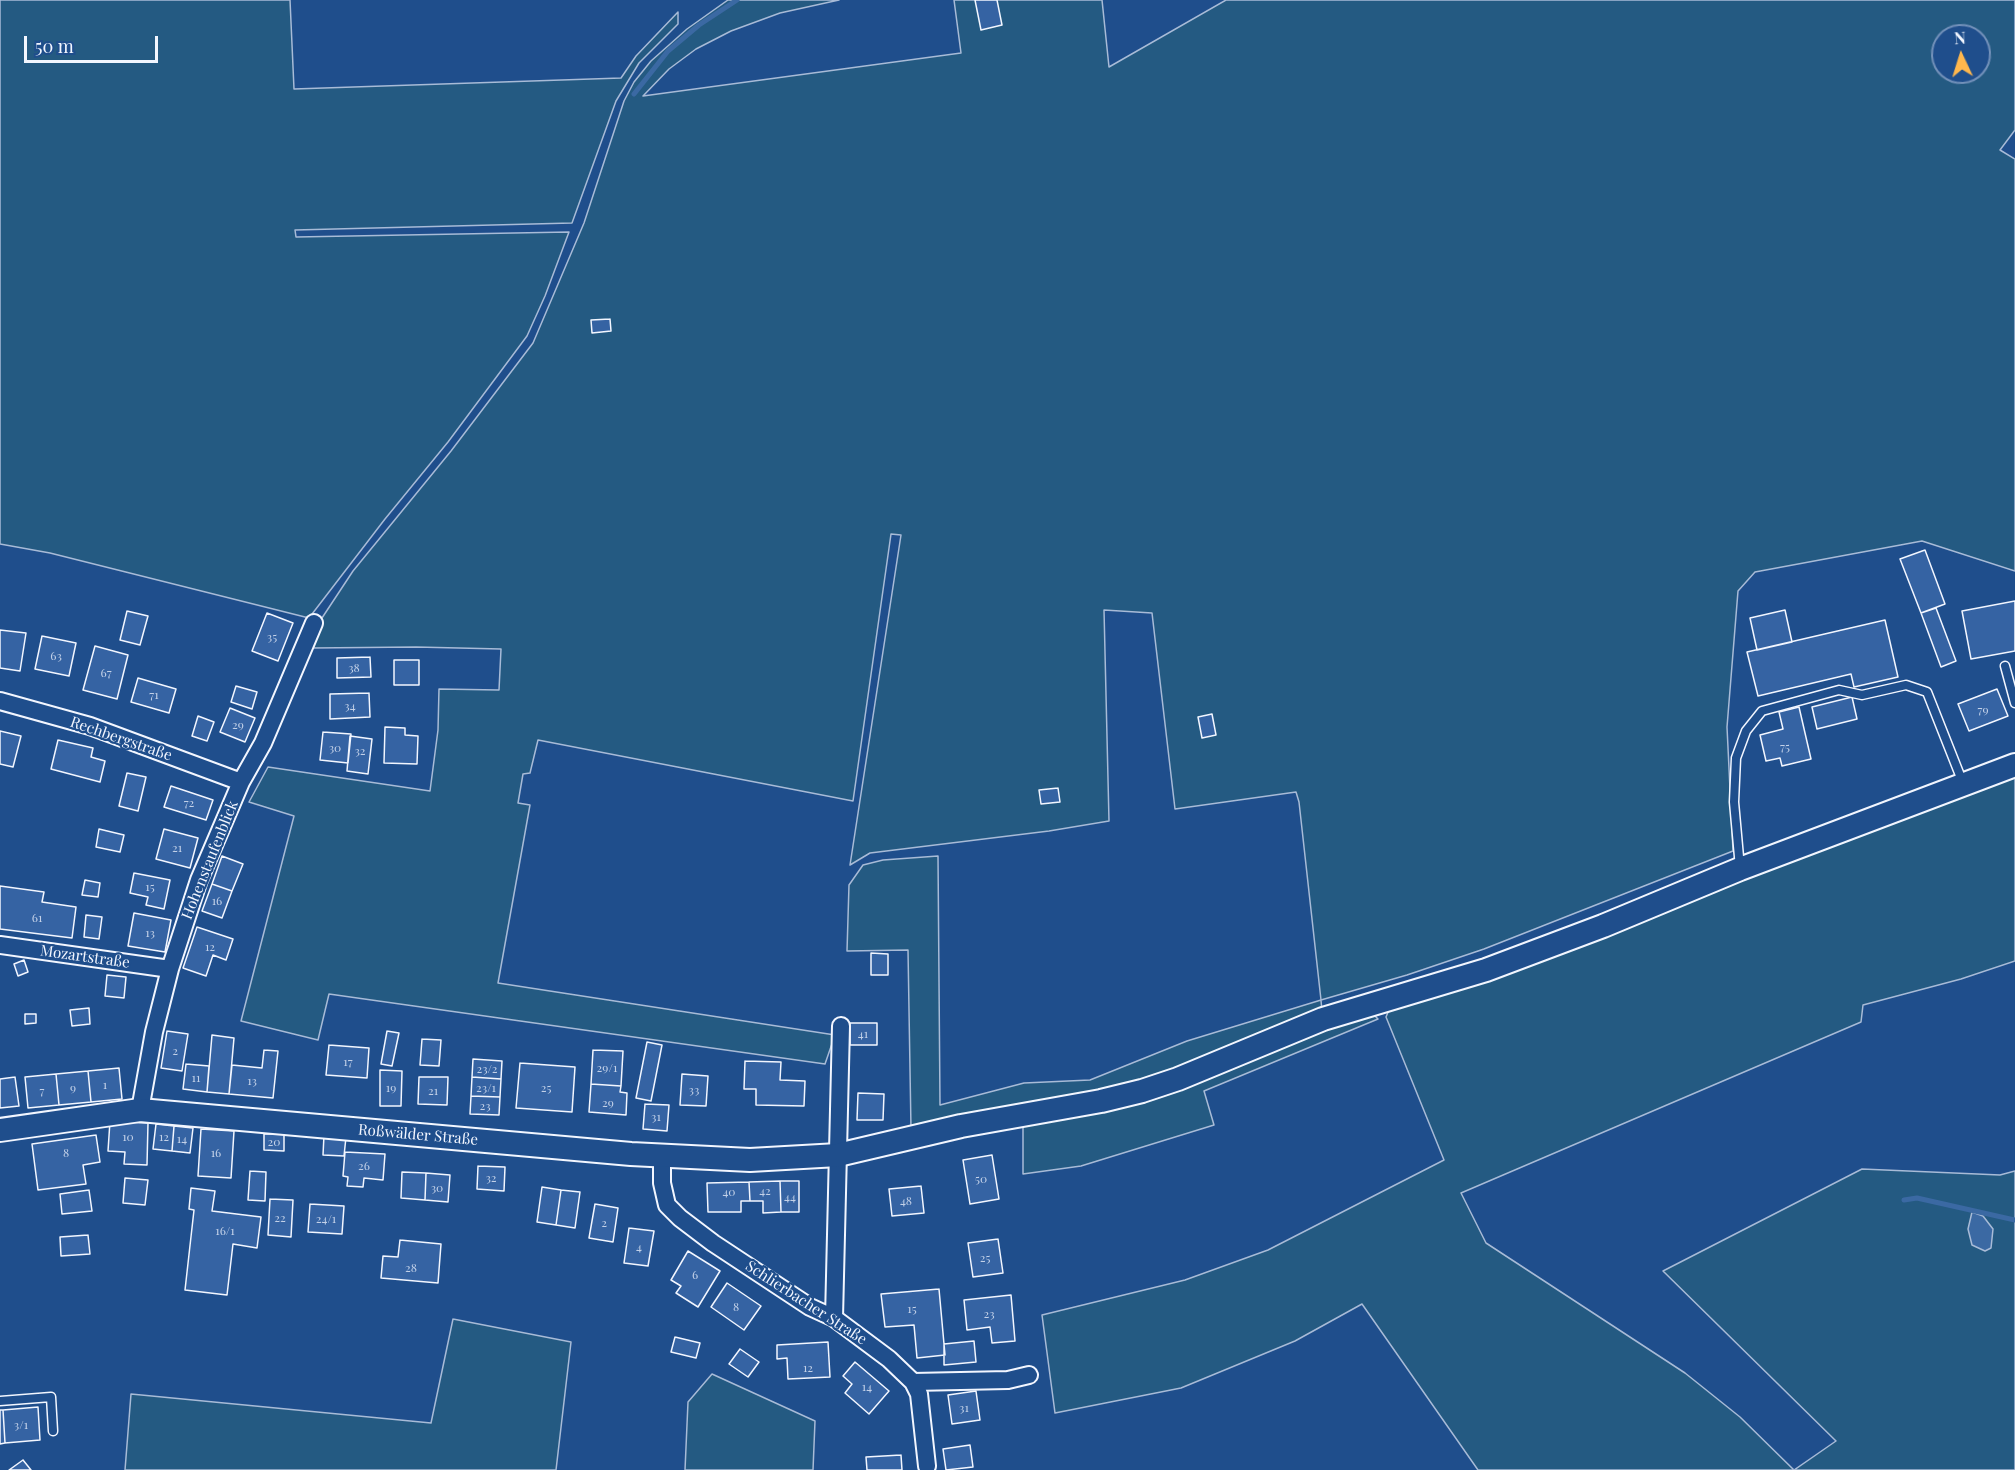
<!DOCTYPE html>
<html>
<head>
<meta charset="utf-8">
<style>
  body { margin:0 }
  #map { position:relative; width:2015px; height:1470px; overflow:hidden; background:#1f4e8c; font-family:"Playfair Display",serif }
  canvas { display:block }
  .north { position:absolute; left:1931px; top:24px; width:60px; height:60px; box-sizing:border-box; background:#1f4e8c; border:2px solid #7391ba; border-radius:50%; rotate:356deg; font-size:16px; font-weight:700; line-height:24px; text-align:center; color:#f2f6ff }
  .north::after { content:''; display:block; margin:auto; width:21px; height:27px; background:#ffb74d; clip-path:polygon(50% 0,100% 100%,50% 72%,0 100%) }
  .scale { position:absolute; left:24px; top:36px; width:134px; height:27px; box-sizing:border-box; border:3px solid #f2f6ff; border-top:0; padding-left:8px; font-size:18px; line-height:21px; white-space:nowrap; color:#f2f6ff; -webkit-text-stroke:4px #1f4e8c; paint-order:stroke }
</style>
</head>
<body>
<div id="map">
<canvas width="2015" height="1470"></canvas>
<div class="north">N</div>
<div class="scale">50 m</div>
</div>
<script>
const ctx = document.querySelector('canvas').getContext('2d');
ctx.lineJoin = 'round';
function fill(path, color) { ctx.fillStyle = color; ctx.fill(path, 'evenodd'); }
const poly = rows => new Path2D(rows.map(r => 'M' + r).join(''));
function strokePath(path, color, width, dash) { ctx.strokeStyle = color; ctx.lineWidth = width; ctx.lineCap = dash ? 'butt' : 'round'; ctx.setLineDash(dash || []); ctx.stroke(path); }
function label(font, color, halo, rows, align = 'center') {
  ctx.font = font + ' "Playfair Display",serif'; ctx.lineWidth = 4.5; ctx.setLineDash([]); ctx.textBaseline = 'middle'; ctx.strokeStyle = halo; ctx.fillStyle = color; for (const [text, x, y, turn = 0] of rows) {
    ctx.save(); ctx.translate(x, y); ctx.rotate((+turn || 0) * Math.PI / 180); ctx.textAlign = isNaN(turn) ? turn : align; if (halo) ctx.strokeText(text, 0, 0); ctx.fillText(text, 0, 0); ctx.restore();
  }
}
const green = poly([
  [0,0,290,0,294,89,621,78,636,56,678,12,678,24,639,63,616,101,572,223,295,230,296,237,569,232,545,296,527,336,448,442,385,519,309,618,50,553,0,544,0,0],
  [728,0,839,0,780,13,731,31,696,49,669,69,643,96,961,53,954,0,1102,0,1109,67,1226,0,2015,0,2015,130,2000,150,2015,159,2015,571,1922,541,1755,572,1738,591,1727,727,1733,851,1484,949,1407,975,1321,1000,1322,1012,1136,1084,911,1129,908,950,847,951,849,885,863,865,883,860,938,856,940,1105,1024,1083,1090,1080,1187,1041,1321,1000,1299,802,1296,792,1175,809,1152,613,1104,610,1109,821,1049,831,870,853,850,865,901,535,891,534,853,801,538,740,530,773,523,774,518,803,530,805,498,983,835,1035,825,1064,329,994,318,1040,241,1021,294,816,249,802,268,767,430,791,438,730,439,689,499,690,501,649,416,647,312,648,320,621,353,571,451,451,533,343,584,223,624,101,634,82,651,61,687,29,728,0],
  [1943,36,1979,36,1979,72,1943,72,1943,36],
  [2015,773,2015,961,1961,979,1863,1005,1861,1022,1461,1193,1486,1243,1685,1373,1740,1417,1794,1470,1836,1441,1663,1271,1862,1169,2000,1175,2015,1171,2015,1470,1478,1470,1362,1304,1295,1341,1181,1388,1055,1413,1042,1315,1185,1280,1268,1250,1444,1160,1386,1017,1391,1005,2015,773],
  [1370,1011,1378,1019,1204,1091,1214,1125,1081,1166,1023,1174,1023,1123,1370,1011],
  [453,1319,571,1342,556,1470,125,1470,131,1394,431,1423,453,1319],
  [712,1374,815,1421,813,1470,685,1470,688,1402,712,1374]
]);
const water = poly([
  [1972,1212,1983,1216,1993,1229,1991,1248,1985,1251,1972,1245,1968,1229,1972,1212]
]);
const stream = poly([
  [634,94,668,51,699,25,737,0],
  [1904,1200,1917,1198,2015,1220]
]);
const building = poly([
  [975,0,997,0,1002,25,981,30,975,0],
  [610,319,611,331,592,333,591,320,610,319],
  [1925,550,1945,604,1921,613,1900,559,1925,550],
  [2015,601,2015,651,1971,659,1962,611,2015,601],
  [1936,608,1956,661,1941,667,1921,613,1936,608],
  [1785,610,1792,642,1757,650,1750,618,1785,610],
  [127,611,148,616,140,645,120,640,127,611],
  [267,613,293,623,278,661,252,651,267,613],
  [1885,620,1898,677,1854,687,1851,674,1758,696,1747,652,1885,620],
  [0,630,26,633,20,671,0,668,0,630],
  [42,636,76,643,69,676,35,669,42,636],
  [95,646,128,655,117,699,83,690,95,646],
  [370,657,371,677,337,678,337,658,370,657],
  [394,660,419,660,419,685,394,685,394,660],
  [138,678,176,689,169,713,131,702,138,678],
  [236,686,257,692,252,709,231,702,236,686],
  [1997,689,2008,716,1969,731,1958,704,1997,689],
  [369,693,370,717,330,719,330,694,369,693],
  [1852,697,1857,719,1817,729,1812,707,1852,697],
  [1799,707,1811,759,1782,766,1780,758,1766,761,1760,735,1783,729,1779,712,1799,707],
  [230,708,255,718,245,742,220,732,230,708],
  [1212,714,1216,735,1202,738,1198,717,1212,714],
  [198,716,214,722,207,741,192,736,198,716],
  [385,727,405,728,405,735,418,736,417,764,384,763,385,727],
  [0,731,21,736,13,767,0,764,0,731],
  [323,732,351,734,348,763,320,760,323,732],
  [350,736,372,739,368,774,347,771,350,736],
  [58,740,93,748,91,757,105,761,100,782,51,769,58,740],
  [127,773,146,777,138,811,119,806,127,773],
  [171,786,213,800,206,820,164,807,171,786],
  [1058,788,1060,802,1041,804,1039,790,1058,788],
  [99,829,124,835,120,852,96,847,99,829],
  [164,829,198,838,190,868,156,859,164,829],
  [222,856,243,864,232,891,212,884,222,856],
  [134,873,170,880,164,909,146,905,148,897,130,893,134,873],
  [85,880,100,883,98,897,82,895,85,880],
  [212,884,232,891,222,918,202,911,212,884],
  [0,886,44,892,42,902,76,907,72,938,0,929,0,886],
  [134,913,171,920,165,952,128,946,134,913],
  [86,915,102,917,99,939,84,937,86,915],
  [197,927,233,939,226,960,213,955,206,976,183,968,197,927],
  [871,953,888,954,888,975,871,975,871,953],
  [24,960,28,972,18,976,14,964,24,960],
  [107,975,126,977,124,998,105,996,107,975],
  [89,1008,90,1024,72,1026,70,1010,89,1008],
  [25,1014,36,1014,36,1023,25,1024,25,1014],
  [850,1023,877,1023,877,1045,850,1045,850,1023],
  [167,1031,188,1034,182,1071,161,1068,167,1031],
  [387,1031,399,1033,392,1066,381,1064,387,1031],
  [212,1035,234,1038,229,1094,207,1092,212,1035],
  [422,1039,441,1040,439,1066,420,1065,422,1039],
  [647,1042,662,1045,651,1101,636,1098,647,1042],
  [329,1045,369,1048,367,1078,326,1075,329,1045],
  [264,1050,278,1051,273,1098,229,1094,232,1065,262,1068,264,1050],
  [593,1050,623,1051,621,1086,591,1084,593,1050],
  [473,1059,502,1061,501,1079,472,1077,473,1059],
  [745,1061,781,1062,780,1080,805,1081,804,1106,756,1105,756,1089,744,1089,745,1061],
  [520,1063,575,1067,572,1112,516,1108,520,1063],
  [186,1064,209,1066,207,1092,183,1089,186,1064],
  [119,1068,122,1099,91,1102,88,1071,119,1068],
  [380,1070,402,1071,401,1106,380,1106,380,1070],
  [88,1071,91,1102,59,1105,56,1074,88,1071],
  [56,1074,59,1105,28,1108,25,1077,56,1074],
  [682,1074,708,1076,706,1106,680,1105,682,1074],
  [15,1077,19,1106,0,1108,0,1079,15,1077],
  [419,1077,448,1077,447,1105,418,1104,419,1077],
  [472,1077,501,1079,500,1097,471,1096,472,1077],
  [591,1084,621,1086,620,1092,627,1093,626,1115,589,1112,591,1084],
  [858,1093,884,1094,883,1120,857,1120,858,1093],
  [471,1096,500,1097,499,1115,470,1114,471,1096],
  [645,1104,669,1105,667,1131,643,1129,645,1104],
  [110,1121,148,1123,147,1165,124,1164,125,1152,108,1151,110,1121],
  [156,1124,174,1126,172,1151,153,1149,156,1124],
  [174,1126,193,1128,190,1153,172,1151,174,1126],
  [201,1129,234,1131,231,1178,198,1176,201,1129],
  [264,1134,284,1134,284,1151,264,1150,264,1134],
  [96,1135,100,1162,83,1165,86,1184,38,1190,32,1144,96,1135],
  [324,1135,346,1137,344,1156,323,1155,324,1135],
  [345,1152,385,1154,383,1180,364,1178,363,1187,347,1186,348,1177,343,1176,345,1152],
  [992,1155,999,1199,970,1204,963,1160,992,1155],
  [478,1166,505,1167,504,1191,477,1189,478,1166],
  [250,1171,266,1172,265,1201,248,1200,250,1171],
  [402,1172,426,1173,425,1200,401,1198,402,1172],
  [426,1173,450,1175,448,1202,425,1200,426,1173],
  [125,1178,148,1180,145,1205,123,1203,125,1178],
  [780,1181,781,1212,763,1213,763,1201,750,1201,749,1182,780,1181],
  [780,1181,799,1181,799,1212,781,1212,780,1181],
  [749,1182,750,1201,741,1201,741,1212,708,1212,707,1183,749,1182],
  [921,1186,924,1213,892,1216,889,1189,921,1186],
  [542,1187,561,1190,556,1225,537,1222,542,1187],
  [191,1188,215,1191,212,1211,261,1217,257,1248,233,1244,227,1295,185,1290,194,1210,189,1209,191,1188],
  [89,1190,92,1211,62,1214,60,1194,89,1190],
  [561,1190,580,1192,575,1228,556,1225,561,1190],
  [270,1199,293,1200,291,1237,268,1235,270,1199],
  [310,1204,344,1206,342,1234,308,1232,310,1204],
  [595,1204,618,1208,613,1242,589,1238,595,1204],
  [629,1228,654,1231,648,1266,624,1263,629,1228],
  [88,1235,90,1254,61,1256,60,1237,88,1235],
  [998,1239,1003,1273,973,1277,968,1243,998,1239],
  [400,1240,441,1244,438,1283,381,1278,383,1256,398,1257,400,1240],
  [688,1251,720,1271,698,1307,676,1293,681,1286,671,1280,688,1251],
  [727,1283,761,1306,744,1330,711,1307,727,1283],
  [939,1289,945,1355,917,1358,914,1325,885,1327,881,1294,939,1289],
  [1011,1295,1015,1341,992,1343,990,1327,967,1330,964,1300,1011,1295],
  [675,1337,700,1343,696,1358,671,1352,675,1337],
  [974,1341,976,1362,944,1365,944,1344,974,1341],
  [828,1342,830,1377,788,1379,787,1358,777,1359,777,1345,828,1342],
  [740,1349,759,1362,748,1377,729,1364,740,1349],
  [855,1362,889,1391,869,1414,845,1393,852,1384,843,1376,855,1362],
  [976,1391,980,1420,952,1424,948,1395,976,1391],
  [38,1407,40,1440,5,1443,3,1410,38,1407],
  [0,1410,3,1410,5,1443,0,1444,0,1410],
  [970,1445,973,1467,946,1470,943,1449,970,1445],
  [901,1455,902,1470,867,1470,866,1457,901,1455],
  [23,1460,31,1470,9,1470,23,1460]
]);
const lane = poly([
  [2005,666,2015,703],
  [1740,868,1734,802,1736,758,1746,731,1762,711,1839,690,1862,695,1906,685,1927,692,1963,783],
  [0,1401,51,1397,53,1431]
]);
const street = poly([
  [0,701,90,726,241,782],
  [0,945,170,969],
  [140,1110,154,1032,170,969,199,880,241,782,263,743,314,623],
  [662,1156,662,1183,667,1205,680,1218,713,1243,810,1307,834,1318,889,1359,913,1382,919,1394,927,1466],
  [834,1318,841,1026],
  [913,1382,1008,1380,1029,1375]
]);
const secondary = poly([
  [0,1130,140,1110,631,1154,750,1160,838,1155,961,1126,1101,1101,1142,1091,1178,1079,1323,1019,1486,970,1603,926,1740,869,2015,765]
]);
const numberNames = [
  ["35",272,637],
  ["63",56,656],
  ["38",354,668],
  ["67",106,673],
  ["71",154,695],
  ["34",350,706],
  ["79",1983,710],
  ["29",238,725],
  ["75",1785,747],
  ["30",335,748],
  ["32",360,751],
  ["72",189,803],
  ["21",177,848],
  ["15",150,887],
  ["16",217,901],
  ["61",37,918],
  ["13",150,933],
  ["12",210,947],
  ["41",863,1034],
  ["2",175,1051],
  ["17",348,1062],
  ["29/1",607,1068],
  ["23/2",487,1069],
  ["11",196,1078],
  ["13",252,1081],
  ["1",105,1085],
  ["9",73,1088],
  ["19",391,1088],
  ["23/1",486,1088],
  ["25",546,1088],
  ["33",694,1090],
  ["7",42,1091],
  ["21",433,1091],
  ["29",608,1103],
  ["23",485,1106],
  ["31",656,1117],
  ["10",128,1137],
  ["12",164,1137],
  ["14",182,1139],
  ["20",274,1142],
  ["8",66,1153],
  ["16",216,1153],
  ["26",364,1166],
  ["32",491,1178],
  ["50",981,1179],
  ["30",437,1188],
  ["42",765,1191],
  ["40",729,1192],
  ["44",790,1197],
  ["48",906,1201],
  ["22",280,1218],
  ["24/1",326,1219],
  ["2",604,1223],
  ["16/1",225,1231],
  ["4",639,1247],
  ["25",985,1258],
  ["28",411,1268],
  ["6",695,1275],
  ["8",736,1307],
  ["15",912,1309],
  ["23",989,1314],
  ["12",808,1368],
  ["14",867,1387],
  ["31",964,1408],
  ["3/1",21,1425]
];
const streetNames = [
  ["Rechbergstraße",121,739,19],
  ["Hohenstaufenblick",210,860,-68],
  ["Mozartstraße",85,957,8],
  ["Roßwälder Straße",418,1135,5],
  ["Schlierbacher Straße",806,1303,33]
];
fill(green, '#245a82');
strokePath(green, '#a8bbd7', 1.5);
fill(water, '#3b69a3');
strokePath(water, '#a8bbd7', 1.5);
strokePath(stream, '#3b69a3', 5);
fill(building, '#3563a3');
strokePath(building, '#f2f6ff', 1.5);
strokePath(lane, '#f2f6ff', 11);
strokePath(street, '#f2f6ff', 20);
strokePath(secondary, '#f2f6ff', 26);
strokePath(lane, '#1f4e8c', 8);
strokePath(street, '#1f4e8c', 16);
strokePath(secondary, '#1f4e8c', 22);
label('12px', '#c3d1e8', null, numberNames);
label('15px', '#f2f6ff', '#1f4e8c', streetNames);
</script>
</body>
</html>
